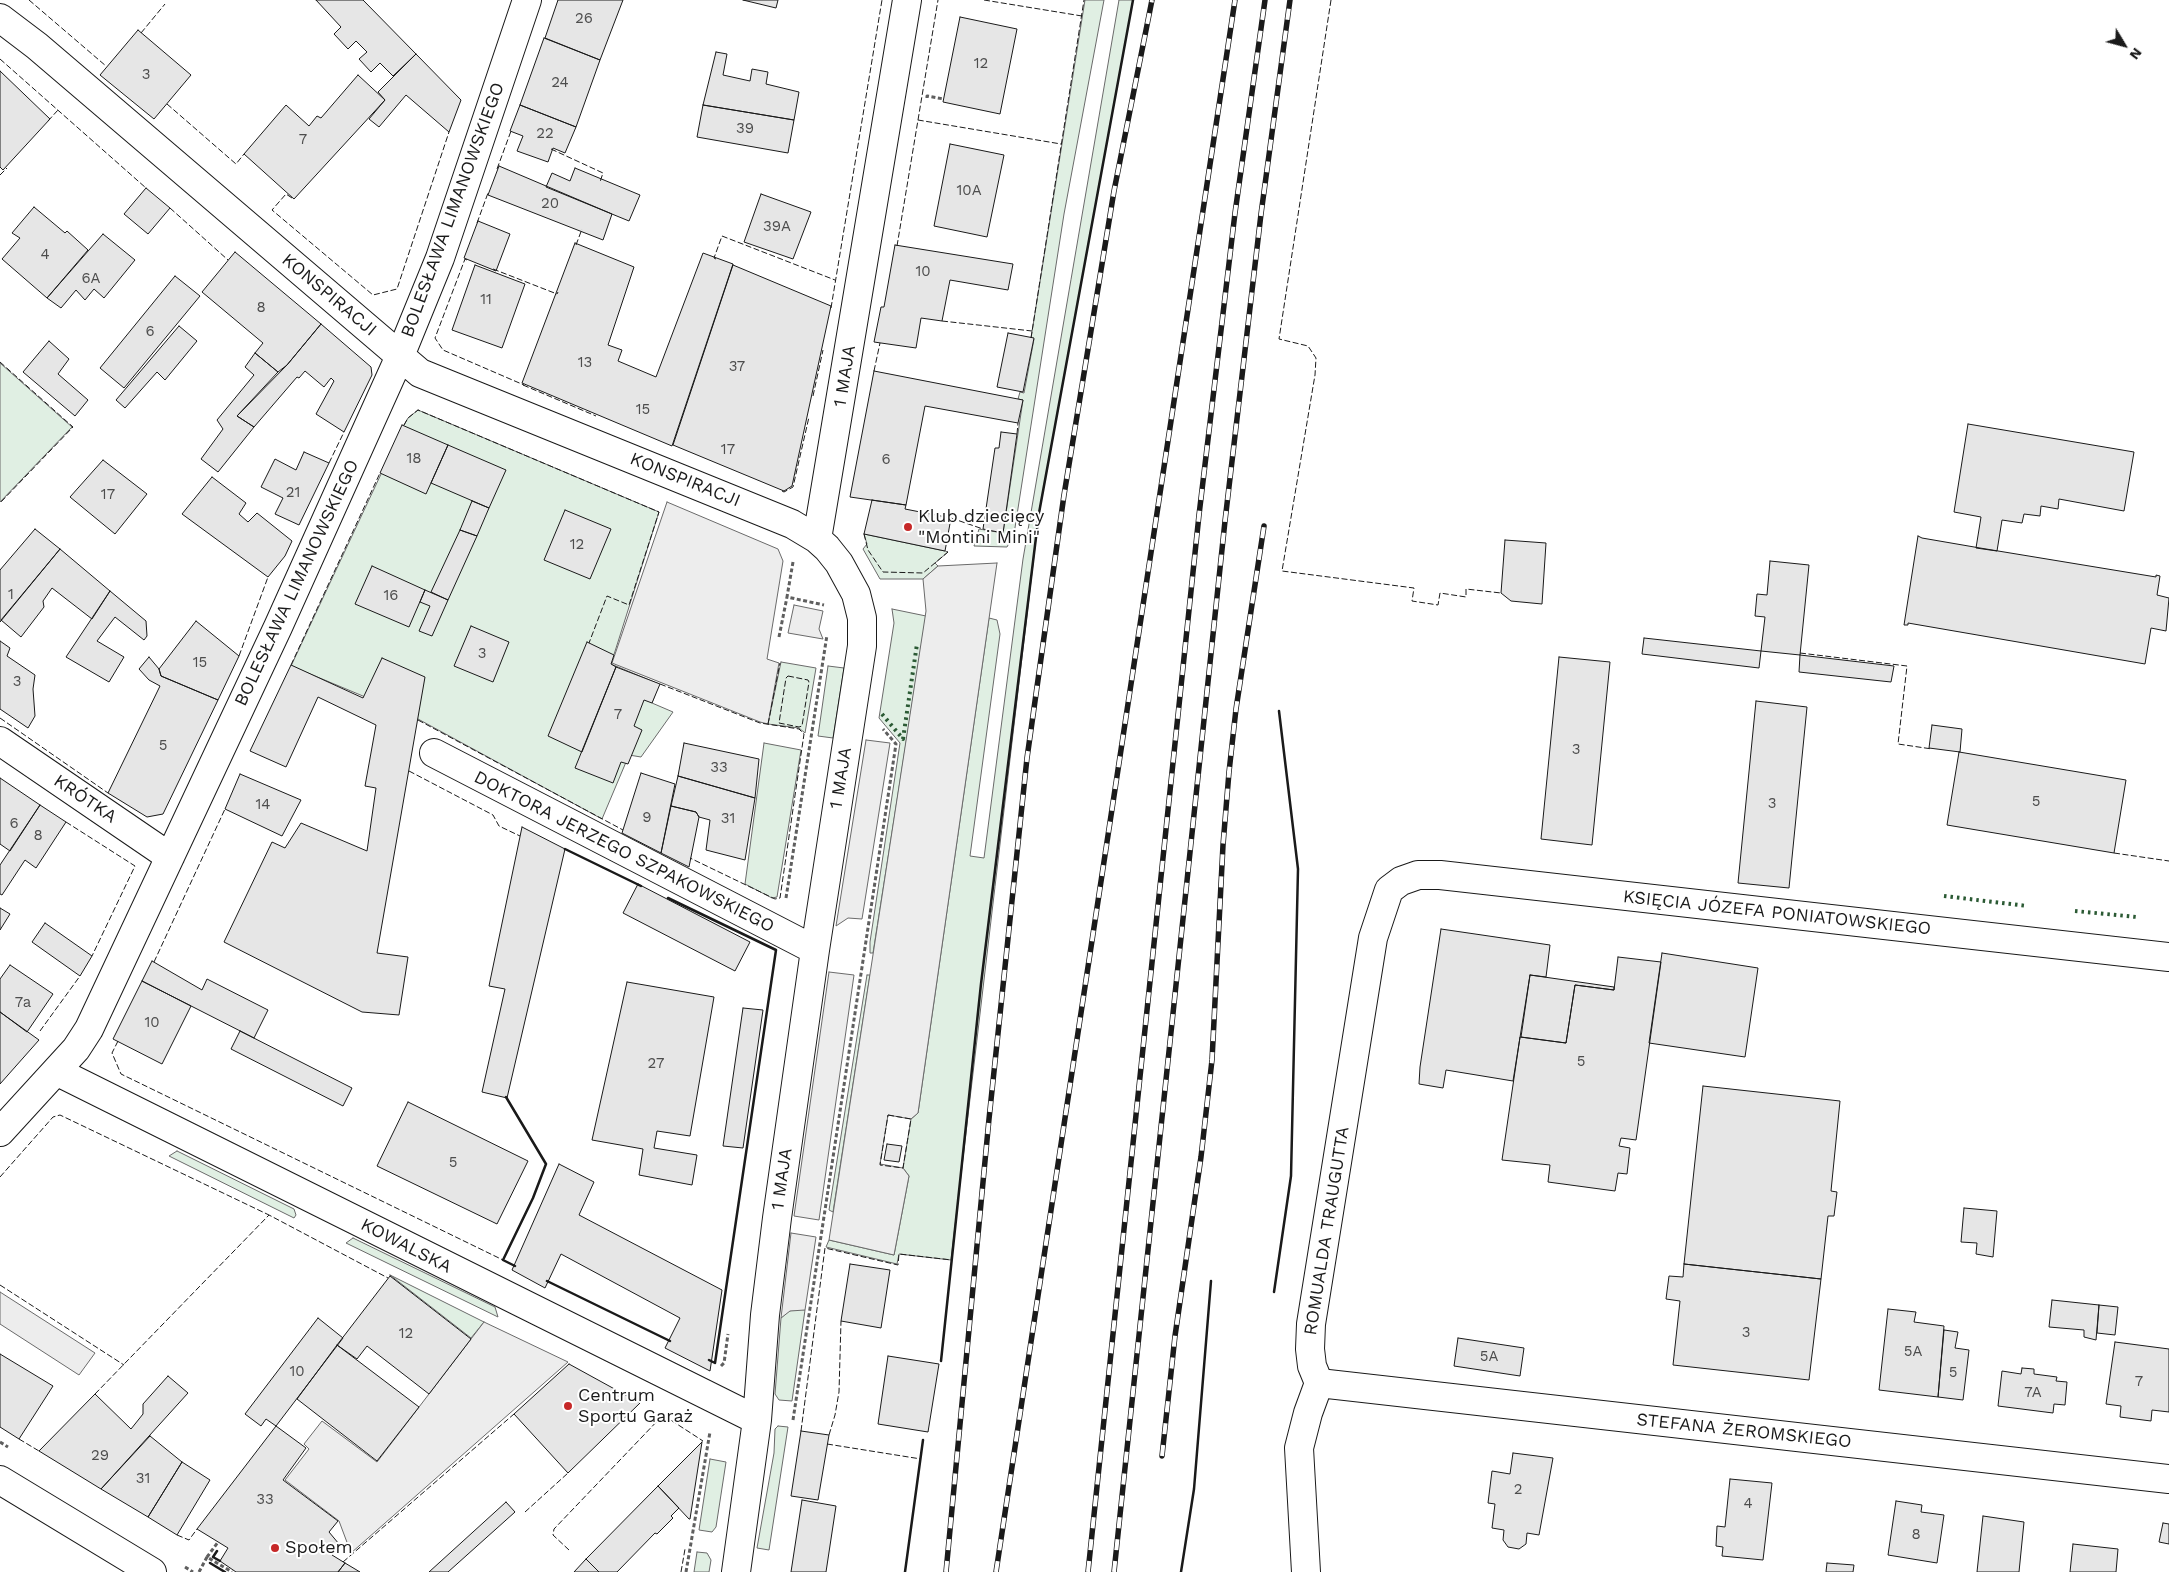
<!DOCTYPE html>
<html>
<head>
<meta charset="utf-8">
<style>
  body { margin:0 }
  #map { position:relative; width:2169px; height:1572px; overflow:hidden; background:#fff; font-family:"Work Sans",sans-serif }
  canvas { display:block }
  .north { position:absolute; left:2099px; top:20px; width:50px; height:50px; -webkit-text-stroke:4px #fff; paint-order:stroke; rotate:127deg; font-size:14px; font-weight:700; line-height:20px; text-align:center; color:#1a1a1a }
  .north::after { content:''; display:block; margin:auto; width:18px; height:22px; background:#1a1a1a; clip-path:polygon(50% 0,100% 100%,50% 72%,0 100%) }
</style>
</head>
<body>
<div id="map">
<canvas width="2169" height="1572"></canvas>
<div class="north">N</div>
</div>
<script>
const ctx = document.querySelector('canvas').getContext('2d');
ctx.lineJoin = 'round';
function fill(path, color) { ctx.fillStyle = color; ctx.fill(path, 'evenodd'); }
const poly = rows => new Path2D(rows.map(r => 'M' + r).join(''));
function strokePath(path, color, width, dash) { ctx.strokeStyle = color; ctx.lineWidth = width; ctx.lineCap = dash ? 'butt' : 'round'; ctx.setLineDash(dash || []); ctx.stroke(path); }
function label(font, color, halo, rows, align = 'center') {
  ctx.font = font + ' "Work Sans",sans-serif'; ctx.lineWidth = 4; ctx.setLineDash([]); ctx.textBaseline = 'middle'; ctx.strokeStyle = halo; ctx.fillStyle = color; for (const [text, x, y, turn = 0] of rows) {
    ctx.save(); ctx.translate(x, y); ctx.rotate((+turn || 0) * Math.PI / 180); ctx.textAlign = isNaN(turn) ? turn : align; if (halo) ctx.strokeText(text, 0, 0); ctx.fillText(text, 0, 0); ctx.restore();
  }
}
const green = poly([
  [1085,0,1104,0,1064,214,1014,534,1007,547,974,546,979,529,1003,533,1023,400,1018,399,1020,392,1024,393,1034,339,1031,338,1085,0],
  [1119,0,1133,0,1039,513,951,1260,899,1254,897,1264,826,1247,829,1240,894,1255,909,1176,903,1168,911,1119,918,1113,989,618,997,620,1000,634,970,856,984,858,1023,559,1119,0],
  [0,363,72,427,0,502,0,363],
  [418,410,659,512,611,664,659,684,652,703,673,712,641,757,629,755,602,819,418,719,291,666,404,425,408,418,418,410],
  [864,534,945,551,948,552,935,563,938,566,923,579,880,579,863,549,867,544,864,534],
  [892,609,926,616,873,953,870,953,870,942,900,743,879,718,894,623,892,609],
  [781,662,816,668,805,733,799,728,768,724,781,662],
  [828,666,844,668,833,738,818,736,828,666],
  [764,743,801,750,777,897,772,898,745,884,764,743],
  [867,975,870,975,833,1212,829,1210,867,975],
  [177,1151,294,1209,296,1215,294,1218,169,1156,177,1151],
  [353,1238,495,1307,498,1317,346,1243,353,1238],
  [390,1275,484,1322,471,1338,390,1275],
  [799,1309,805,1310,792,1401,779,1400,775,1394,781,1318,789,1311,799,1309],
  [778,1426,788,1427,769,1550,757,1548,774,1453,775,1429,778,1426],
  [710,1459,726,1462,716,1527,712,1532,699,1530,710,1459],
  [697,1552,707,1553,711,1560,709,1572,694,1572,697,1552]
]);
const parking = poly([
  [667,502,778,549,783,561,767,659,779,663,768,724,760,722,612,663,667,502],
  [997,563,918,1113,911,1119,888,1115,880,1164,903,1168,909,1176,894,1255,829,1240,926,611,923,579,938,566,997,563],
  [794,605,823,611,819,629,823,639,788,633,794,605],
  [866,740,890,743,862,919,848,918,836,926,866,740],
  [829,972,854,975,819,1220,794,1216,829,972],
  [791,1233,816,1237,805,1310,790,1311,781,1318,791,1233],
  [0,1292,95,1353,79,1375,0,1324,0,1292],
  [484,1322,568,1362,351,1553,339,1521,285,1480,309,1449,304,1444,322,1421,377,1462,484,1322]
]);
const building = poly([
  [316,0,363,0,416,54,393,76,380,63,371,72,359,59,367,52,356,41,348,49,334,34,341,27,316,0],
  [558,0,623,0,600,60,545,38,558,0],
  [743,0,778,0,776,8,743,0],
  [960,17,1017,29,1000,114,943,102,960,17],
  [138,30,191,75,154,119,100,75,138,30],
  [544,38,600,60,576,127,520,105,544,38],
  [716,52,727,54,723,75,750,81,752,69,768,72,766,84,799,92,794,120,703,105,716,52],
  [416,54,461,100,449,132,406,95,379,127,369,119,385,100,378,92,416,54],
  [0,71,50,119,3,170,0,167,0,71],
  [358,75,385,100,294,199,244,154,286,105,309,126,317,116,321,118,358,75],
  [520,105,576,127,565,153,553,148,548,162,517,151,523,136,510,131,520,105],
  [703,105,794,120,788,153,697,137,703,105],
  [950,144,1004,155,987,237,934,226,950,144],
  [499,166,612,214,603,240,488,195,499,166],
  [575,168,640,195,629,221,546,187,552,173,570,181,575,168],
  [146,188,170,208,148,234,124,214,146,188],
  [761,194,811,212,793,259,744,242,761,194],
  [34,207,65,233,67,231,88,250,47,298,2,259,20,238,12,233,34,207],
  [478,221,510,234,496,271,464,258,478,221],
  [103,234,135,260,104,298,94,289,85,300,76,290,61,308,47,298,103,234],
  [575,243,634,267,608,345,622,350,618,361,656,377,703,253,733,264,672,446,522,383,575,243],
  [895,245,1013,264,1008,290,950,280,942,321,921,318,916,348,874,342,881,307,884,307,895,245],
  [235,252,321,324,287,365,278,372,255,353,263,343,202,292,235,252],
  [475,265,525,284,502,348,452,330,475,265],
  [733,265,831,306,792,486,784,491,673,445,733,265],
  [175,276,200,296,124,388,100,368,175,276],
  [321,324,371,367,372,375,344,432,316,414,334,381,331,378,324,387,305,371,299,378,297,377,254,427,237,416,287,365,321,324],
  [179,326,197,341,165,380,157,372,125,408,116,400,179,326],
  [1008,333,1034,338,1023,392,997,387,1008,333],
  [49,341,69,359,58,374,88,400,75,416,23,372,49,341],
  [255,353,278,372,237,416,254,427,218,472,201,459,223,429,217,420,254,375,245,367,255,353],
  [874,371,1023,400,1018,423,925,406,906,505,850,497,874,371],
  [1968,424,2134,452,2124,511,2059,499,2058,509,2041,506,2040,516,2024,514,2022,523,2002,520,1997,551,1976,548,1981,517,1954,512,1968,424],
  [402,425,448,445,426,494,380,473,402,425],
  [1001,432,1017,434,1003,533,983,529,995,448,999,448,1001,432],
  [448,445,506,470,489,508,431,483,448,445],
  [304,452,329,463,299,525,275,514,283,498,261,487,275,459,296,470,304,452],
  [103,460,147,494,115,534,70,497,103,460],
  [212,477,246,503,239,514,248,522,257,513,292,541,285,556,268,577,182,514,212,477],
  [872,500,906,505,905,509,951,518,945,551,864,534,872,500],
  [472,501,489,508,477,536,460,530,472,501],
  [565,510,611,529,590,579,544,560,565,510],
  [35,529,60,549,0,622,0,570,35,529],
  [460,530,477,536,448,600,431,592,460,530],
  [1918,536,1922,538,1980,548,2156,577,2156,575,2160,576,2157,595,2169,598,2166,631,2151,628,2145,664,1908,623,1908,625,1904,625,1918,536],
  [1505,540,1546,543,1542,604,1511,601,1501,593,1505,540],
  [60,549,110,591,92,619,52,588,43,601,44,607,21,637,1,620,60,549],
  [1770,561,1809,565,1800,655,1761,651,1765,617,1755,616,1757,594,1767,595,1770,561],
  [372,566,425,590,409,627,355,604,372,566],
  [425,590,448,600,432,636,419,631,430,606,420,602,425,590],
  [110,591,146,621,147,636,144,640,115,617,97,641,124,657,109,682,66,657,110,591],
  [196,621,239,656,218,700,161,676,159,669,196,621],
  [471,626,509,642,493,682,454,666,471,626],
  [1644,638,1761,651,1759,668,1642,654,1644,638],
  [0,641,10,648,7,656,35,675,33,689,35,716,28,728,0,709,0,641],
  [587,642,614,655,611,664,616,667,582,752,548,736,587,642],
  [1800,655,1894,666,1891,682,1799,672,1800,655],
  [149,657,159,669,161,676,218,700,163,814,147,817,108,793,160,686,149,680,139,669,149,657],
  [1559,657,1610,662,1592,845,1541,839,1559,657],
  [382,658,425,677,377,953,408,957,399,1015,362,1012,224,942,272,842,285,848,301,823,367,851,376,788,365,786,376,725,318,697,286,767,250,751,291,665,363,698,382,658],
  [616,667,660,684,652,703,644,700,634,726,642,730,628,764,621,762,613,783,575,768,616,667],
  [1756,701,1807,707,1789,888,1738,883,1756,701],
  [1932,725,1962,729,1960,752,1929,748,1932,725],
  [684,743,759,759,755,798,678,776,684,743],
  [1959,752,2126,780,2114,853,1947,825,1959,752],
  [641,773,675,784,661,853,622,833,641,773],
  [240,774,301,800,282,836,225,809,240,774],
  [678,776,755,798,745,860,706,850,710,820,699,817,696,812,671,806,678,776],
  [0,778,40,805,10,851,0,844,0,778],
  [40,805,66,822,36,868,25,860,2,895,0,894,0,865,40,805],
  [671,806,696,812,699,817,689,867,661,853,671,806],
  [522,827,565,849,507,1098,482,1092,505,989,489,986,522,827],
  [638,884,750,942,735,971,623,913,638,884],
  [0,908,10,914,0,930,0,908],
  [45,923,92,956,80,976,32,942,45,923],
  [1441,929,1550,945,1546,977,1530,975,1513,1081,1446,1070,1443,1088,1419,1084,1420,1067,1441,929],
  [1662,953,1758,968,1745,1057,1649,1043,1662,953],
  [1618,957,1661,962,1636,1140,1621,1138,1619,1146,1630,1148,1627,1174,1618,1173,1615,1191,1548,1182,1550,1165,1502,1160,1520,1037,1566,1043,1575,985,1614,990,1618,957],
  [152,961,202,990,207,979,268,1010,254,1038,142,981,152,961],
  [10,965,53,994,27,1032,0,1012,0,979,10,965],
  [1530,975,1614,987,1614,990,1575,985,1566,1043,1521,1037,1530,975],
  [142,981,191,1006,162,1064,113,1039,142,981],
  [627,982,714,997,690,1136,657,1131,654,1148,697,1155,692,1185,639,1175,643,1149,592,1140,627,982],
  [743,1008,763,1010,743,1148,723,1146,743,1008],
  [0,1012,39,1040,0,1084,0,1012],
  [240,1031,352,1088,343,1106,231,1049,240,1031],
  [1703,1086,1840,1101,1831,1191,1837,1192,1834,1216,1828,1216,1821,1279,1684,1264,1703,1086],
  [408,1102,528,1161,497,1224,377,1166,408,1102],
  [887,1144,902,1146,899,1162,884,1160,887,1144],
  [559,1164,594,1182,579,1215,722,1290,710,1371,665,1348,680,1318,561,1254,545,1288,512,1270,559,1164],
  [1964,1208,1997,1211,1993,1257,1976,1254,1977,1243,1961,1242,1964,1208],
  [850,1264,890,1270,881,1328,841,1321,850,1264],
  [1684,1264,1821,1279,1809,1380,1673,1365,1680,1301,1666,1299,1669,1276,1683,1277,1684,1264],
  [390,1276,471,1339,429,1394,367,1346,357,1359,337,1345,390,1276],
  [2052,1300,2099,1305,2096,1340,2084,1337,2084,1330,2049,1327,2052,1300],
  [2099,1305,2118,1307,2115,1335,2097,1333,2099,1305],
  [1888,1309,1916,1312,1914,1322,1944,1326,1938,1397,1879,1390,1888,1309],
  [318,1318,343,1338,276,1426,266,1419,261,1426,245,1414,318,1318],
  [1944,1330,1958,1332,1955,1348,1969,1350,1963,1400,1938,1397,1944,1330],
  [1458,1338,1524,1348,1520,1376,1454,1366,1458,1338],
  [2115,1342,2169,1349,2169,1412,2152,1410,2151,1421,2120,1417,2121,1406,2106,1404,2115,1342],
  [337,1345,419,1407,377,1461,297,1399,337,1345],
  [0,1354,53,1386,19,1439,0,1427,0,1354],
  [888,1356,939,1364,928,1432,878,1424,888,1356],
  [569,1364,640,1403,568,1473,514,1414,569,1364],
  [2022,1368,2034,1369,2034,1374,2057,1377,2056,1381,2067,1382,2065,1405,2054,1404,2053,1413,1998,1406,2002,1371,2021,1374,2022,1368],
  [168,1376,188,1393,101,1489,39,1451,95,1394,131,1429,143,1414,143,1404,168,1376],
  [276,1426,306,1448,283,1480,338,1521,329,1532,339,1544,332,1555,345,1563,338,1572,236,1572,220,1561,228,1548,197,1529,276,1426],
  [801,1431,829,1435,818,1500,791,1496,801,1431],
  [150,1436,182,1462,148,1517,101,1489,150,1436],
  [702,1442,690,1519,689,1519,658,1486,702,1442],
  [1513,1453,1553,1458,1539,1535,1527,1533,1526,1544,1519,1549,1508,1547,1503,1540,1504,1530,1492,1528,1495,1504,1488,1503,1492,1471,1510,1474,1513,1453],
  [182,1462,210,1480,177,1535,148,1517,182,1462],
  [1730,1479,1772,1483,1763,1560,1722,1556,1723,1547,1716,1546,1717,1526,1725,1527,1730,1479],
  [658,1486,679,1508,671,1516,673,1518,657,1534,655,1533,617,1572,599,1572,586,1559,658,1486],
  [802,1500,836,1506,826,1572,791,1572,802,1500],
  [1896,1501,1922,1505,1921,1512,1944,1515,1937,1563,1888,1555,1896,1501],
  [506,1502,515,1512,448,1572,429,1572,506,1502],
  [1983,1516,2024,1522,2019,1572,1977,1572,1983,1516],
  [2163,1523,2169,1524,2169,1544,2159,1542,2163,1523],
  [2073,1544,2118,1549,2116,1572,2070,1572,2073,1544],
  [586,1559,599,1572,574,1572,586,1559],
  [345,1563,360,1572,338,1572,345,1563],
  [1827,1563,1854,1565,1853,1572,1826,1572,1827,1563]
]);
const path = poly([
  [927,98,927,96,944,99],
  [793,562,787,597,824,605],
  [779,637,787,597],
  [786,898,827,635],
  [721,1366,724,1363,728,1334],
  [793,1420,896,744,883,729],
  [0,1442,8,1447],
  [207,1557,218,1542],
  [185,1567,193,1572],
  [199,1572,207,1557,232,1572],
  [686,1572,710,1432]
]);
const minor = poly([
  [0,18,37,46,420,373,792,524,817,539,827,548,839,563,856,594,862,618,862,646,815,950,777,1218,765,1315,757,1420,736,1572],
  [817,539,907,0],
  [0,741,170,857],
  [434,753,815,950],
  [56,1071,757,1420],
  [0,1132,76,1049,89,1029,278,627,400,356,440,258,527,0],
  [1319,1383,2169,1479],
  [0,1480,152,1572],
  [1306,1572,1299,1448,1308,1413,1319,1383,1312,1366,1310,1349,1311,1324,1373,938,1389,890,1401,881,1418,875,1440,875,2169,957]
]);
const rail = poly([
  [1162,1456,1175,1336,1201,1157,1212,1060,1223,845,1229,772,1236,709,1264,526],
  [946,1572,989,1119,1027,758,1064,495,1090,337,1114,191,1152,0],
  [996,1572,1235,0],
  [1088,1572,1199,515,1235,213,1265,0],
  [1114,1572,1225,521,1261,214,1290,0]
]);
const hedge = poly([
  [882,714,903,739,917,644],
  [1944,896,2027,906],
  [2075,911,2137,917]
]);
const fence = poly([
  [29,0,106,66],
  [984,0,1082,16],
  [1331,0,1279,339,1308,346,1316,358,1315,375,1282,571,1414,588,1412,601,1438,605,1440,593,1466,597,1466,589,1501,593],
  [141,33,165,4],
  [0,59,146,188],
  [167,104,236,164,244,154],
  [918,120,938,0],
  [48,121,58,110],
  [551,149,603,173,600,182],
  [497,169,511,131,509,131],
  [0,175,7,168],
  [292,198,286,194,272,210,373,295,397,289,449,132],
  [170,208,228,260],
  [477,223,488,193],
  [576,245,582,229],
  [897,246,918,120,1061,144],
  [716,259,714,258,722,236,835,280],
  [467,260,465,259,435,338,443,350,524,385],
  [493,269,557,294,558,292],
  [831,308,882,0],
  [942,321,1032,331],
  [1031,338,1084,0],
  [0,362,73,427,0,503],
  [874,371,880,343],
  [523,385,596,416],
  [813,396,823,350],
  [404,425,408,418,418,410,659,512,629,605,607,596,589,643],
  [1017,434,1018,423],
  [329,463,344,432],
  [782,491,784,492,793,487,809,417],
  [951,518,983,529],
  [864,534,868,550,883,572,923,573,948,552,945,551],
  [1800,653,1907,666,1898,744,1932,749],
  [239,656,268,577],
  [291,665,380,473],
  [788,676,808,680,809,682,802,726,799,727,779,723,786,678,788,676],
  [660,684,760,723,799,729,804,734,780,898,775,899,690,858],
  [0,718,108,793],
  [418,720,623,830],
  [768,724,780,663],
  [409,771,493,815,499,826,520,836],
  [66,822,135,866,92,956],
  [2114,853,2169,861],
  [154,962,225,809],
  [40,1031,80,976],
  [118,1041,112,1053,121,1074,503,1260],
  [888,1115,911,1119,903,1168,880,1165,888,1115],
  [0,1177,53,1117,60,1115,269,1215],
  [0,1285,124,1365],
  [95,1394,269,1215,388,1278],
  [801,1431,825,1248,898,1265,899,1254,952,1260],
  [829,1435,835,1415,839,1392,841,1321],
  [19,1439,39,1451],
  [827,1444,921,1459],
  [525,1512,568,1473],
  [177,1535,189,1540,197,1529],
  [569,1550,553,1535,554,1529,663,1415,703,1441],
  [343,1562,514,1414],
  [681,1572,685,1549]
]);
const wall = poly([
  [565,849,641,886],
  [668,898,776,950,715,1363,709,1360],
  [506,1097,546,1164,533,1198,503,1260,515,1266],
  [547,1281,670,1341],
  [1274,1292,1291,1176,1298,869,1279,711],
  [941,1361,981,984,1039,513,1133,0],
  [217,1551,213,1557,220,1561],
  [210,1563,225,1572],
  [905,1572,923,1440],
  [1181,1572,1194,1489,1211,1281]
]);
const markers = [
  [908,527,5,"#c62828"],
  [568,1406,5,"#c62828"],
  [275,1548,5,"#c62828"]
];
const numberNames = [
  ["26",584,19],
  ["12",981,64],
  ["3",146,75],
  ["24",560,83],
  ["39",745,129],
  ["22",545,134],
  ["7",303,140],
  ["10A",969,191],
  ["20",550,204],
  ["39A",777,227],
  ["4",45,255],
  ["10",923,272],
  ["6A",91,279],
  ["11",486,300],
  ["8",261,308],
  ["6",150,332],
  ["13",585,363],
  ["37",737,367],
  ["15",643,410],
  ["17",728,450],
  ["18",414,459],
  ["6",886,460],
  ["21",293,493],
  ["17",108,495],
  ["12",577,545],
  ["1",11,595],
  ["16",391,596],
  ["3",482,654],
  ["15",200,663],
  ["3",17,682],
  ["7",618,715],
  ["5",163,746],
  ["3",1576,750],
  ["33",719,768],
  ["5",2036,802],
  ["3",1772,804],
  ["14",263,805],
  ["9",647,818],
  ["31",728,819],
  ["6",14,824],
  ["8",38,836],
  ["7a",23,1003],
  ["10",152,1023],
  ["5",1581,1062],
  ["27",656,1064],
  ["5",453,1163],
  ["3",1746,1333],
  ["12",406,1334],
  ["5A",1913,1352],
  ["5A",1489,1357],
  ["10",297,1372],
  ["5",1953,1373],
  ["7",2139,1382],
  ["7A",2033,1393],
  ["29",100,1456],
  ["31",143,1479],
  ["2",1518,1490],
  ["33",265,1500],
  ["4",1748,1504],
  ["8",1916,1535]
];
const streetNames = [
  ["BOLESŁAWA LIMANOWSKIEGO",453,210,-70],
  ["KONSPIRACJI",329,295,40],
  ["1 MAJA",845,376,-81],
  ["KONSPIRACJI",685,480,22],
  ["BOLESŁAWA LIMANOWSKIEGO",297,583,-65],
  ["1 MAJA",841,778,-81],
  ["KRÓTKA",85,799,34],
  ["DOKTORA JERZEGO SZPAKOWSKIEGO",624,852,27],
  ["KSIĘCIA JÓZEFA PONIATOWSKIEGO",1777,913,6],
  ["1 MAJA",782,1179,-82],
  ["ROMUALDA TRAUGUTTA",1327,1231,-81],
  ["KOWALSKA",406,1246,27],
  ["STEFANA ŻEROMSKIEGO",1744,1431,6]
];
const poiNames = [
  ["Klub dziecięcy",918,517],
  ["\"Montini Mini\"",918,538],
  ["Centrum",578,1396],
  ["Sportu Garaż",578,1417],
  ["Społem",285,1548]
];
fill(green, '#e0efe3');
strokePath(green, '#6a6a6a', 1);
fill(parking, '#ededed');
strokePath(parking, '#6a6a6a', 1);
fill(building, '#e6e6e6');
strokePath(building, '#1a1a1a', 1);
strokePath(minor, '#1a1a1a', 30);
strokePath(path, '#5f5f5f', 3, [4, 2.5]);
strokePath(minor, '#fff', 28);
strokePath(rail, '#1a1a1a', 5.5);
strokePath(rail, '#fff', 4, [11]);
strokePath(hedge, '#2b5a34', 4, [2.5, 4]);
strokePath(fence, '#1a1a1a', 1, [6, 2.5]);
strokePath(wall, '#1a1a1a', 2.5);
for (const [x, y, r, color] of markers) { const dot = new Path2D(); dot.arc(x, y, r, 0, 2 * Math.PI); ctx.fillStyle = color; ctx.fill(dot); strokePath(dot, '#fff', 2); }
label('15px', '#4d4d4d', null, numberNames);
label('18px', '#1a1a1a', '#fff', streetNames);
label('18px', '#1a1a1a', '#fff', poiNames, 'left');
</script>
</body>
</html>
